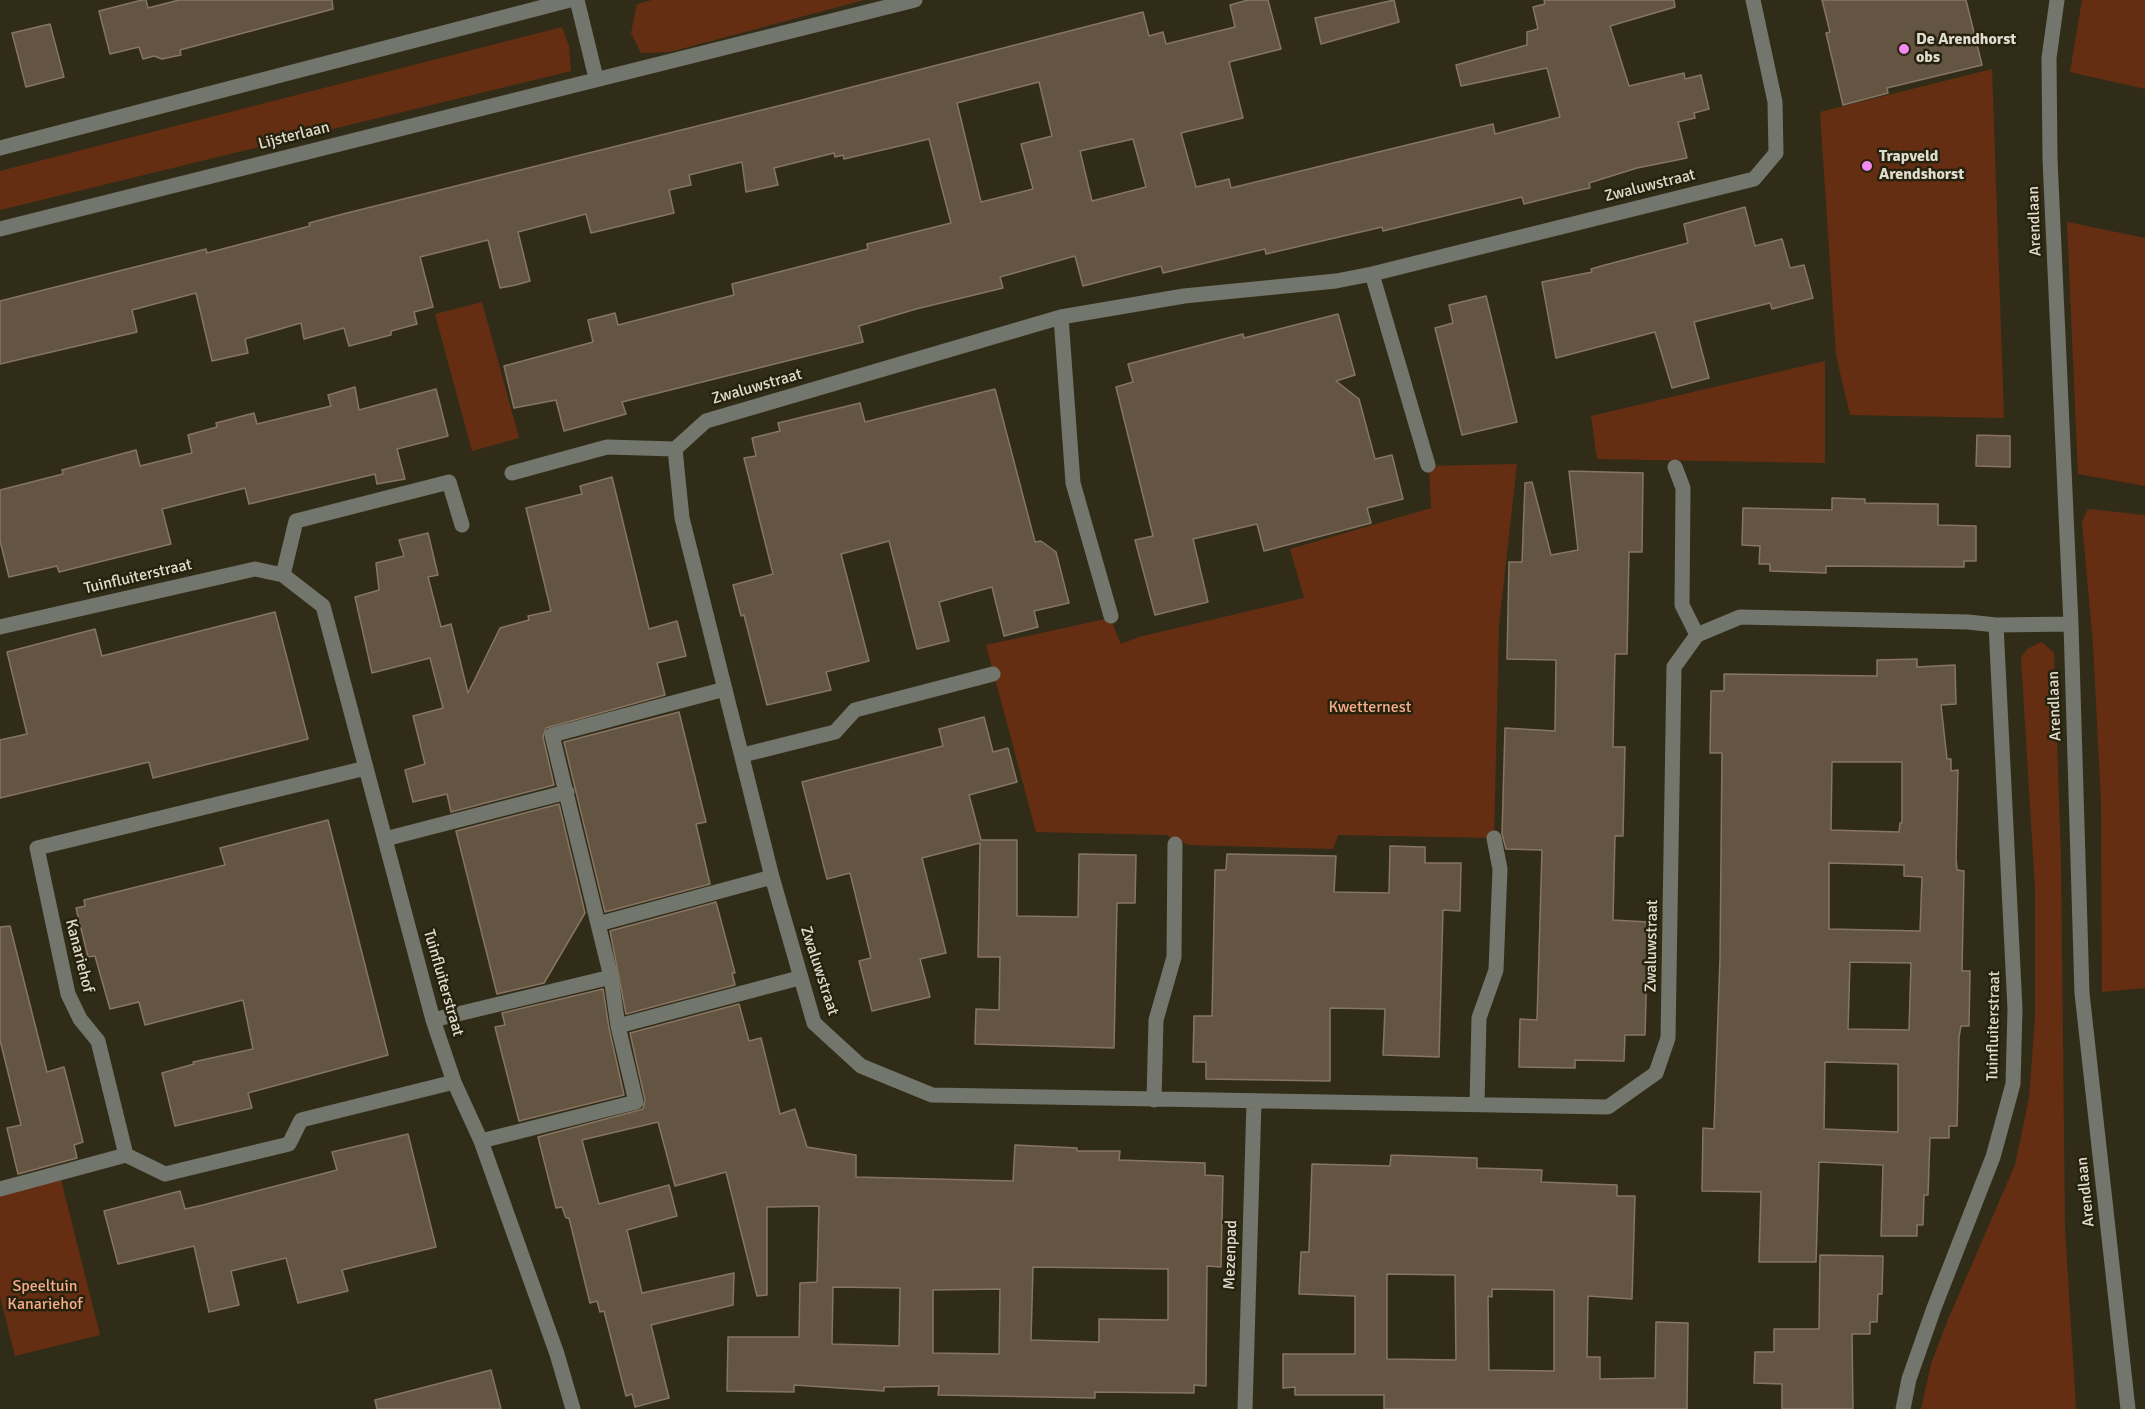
<!DOCTYPE html>
<html>
<head>
<meta charset="utf-8">
<style>
  body { margin:0 }
  canvas { display:block; background:#312c17 }
</style>
</head>
<body>
<canvas width="2145" height="1409"></canvas>
<script>
const ctx = document.querySelector('canvas').getContext('2d');
ctx.lineJoin = 'round';
function fill(path, color) { ctx.fillStyle = color; ctx.fill(path, 'evenodd'); }
const poly = rows => new Path2D(rows.map(r => 'M' + r).join(''));
function strokePath(path, color, width, dash) { ctx.strokeStyle = color; ctx.lineWidth = width; ctx.lineCap = dash ? 'butt' : 'round'; ctx.setLineDash(dash || []); ctx.stroke(path); }
function label(font, color, halo, rows, align = 'center') {
  ctx.font = font + ' Signika,sans-serif'; ctx.lineWidth = 5; ctx.setLineDash([]); ctx.textBaseline = 'middle'; ctx.strokeStyle = halo; ctx.fillStyle = color; for (const [text, x, y, turn = 0] of rows) {
    ctx.save(); ctx.translate(x, y); ctx.rotate((+turn || 0) * Math.PI / 180); ctx.textAlign = isNaN(turn) ? turn : align; if (halo) ctx.strokeText(text, 0, 0); ctx.fillText(text, 0, 0); ctx.restore();
  }
}
const green = poly([
  [652,0,864,0,670,52,641,53,631,33,637,4],
  [2082,0,2145,0,2145,89,2070,72],
  [562,27,569,46,571,71,0,210,0,171],
  [1992,69,2004,418,1850,415,1836,355,1820,112],
  [2067,222,2145,238,2145,486,2078,474],
  [482,302,519,438,472,451,435,314],
  [1825,361,1825,463,1597,459,1591,416],
  [1517,464,1499,624,1494,838,1338,835,1333,849,1189,845,1166,835,1036,832,986,645,1110,618,1121,644,1139,637,1304,598,1290,549,1431,508,1429,466],
  [2088,509,2145,515,2145,988,2102,992,2101,803,2093,644,2082,522],
  [2042,642,2054,653,2061,861,2065,1229,2076,1409,1921,1409,1931,1364,1947,1322,2015,1165,2029,1098,2035,1018,2035,887,2021,658,2027,649],
  [61,1180,100,1335,15,1356,0,1296,0,1196]
]);
const building = poly([
  [142,0,146,0,148,8,179,0,332,0,333,9,180,50,181,55,162,59,154,56,143,59,139,47,110,54,99,11,142,0],
  [1248,0,1268,0,1281,49,1229,62,1243,118,1181,133,1196,187,1229,179,1231,188,1493,124,1495,134,1560,117,1547,68,1461,86,1456,65,1527,45,1527,32,1538,29,1533,7,1545,4,1544,0,1674,0,1675,7,1610,26,1629,86,1684,73,1685,79,1701,75,1709,109,1694,113,1695,118,1678,122,1687,158,1637,168,1589,183,1590,188,1580,190,1524,204,1522,197,1383,231,1382,227,1266,254,1265,249,1163,273,1161,266,1083,286,1075,256,1000,277,1003,288,916,309,859,326,863,342,622,402,626,414,564,431,556,400,514,408,504,366,593,342,588,320,615,313,618,325,734,295,732,284,868,249,867,244,951,223,929,139,844,159,843,155,835,157,834,153,774,168,778,185,746,192,742,162,689,175,691,185,669,190,674,213,591,233,586,214,518,232,530,281,516,285,500,288,488,240,420,257,433,307,414,312,417,324,391,331,391,335,349,346,344,328,304,339,301,323,245,339,248,353,212,361,196,293,132,310,137,332,0,364,0,301,206,249,207,253,310,226,309,223,343,214,790,103,1143,12,1149,36,1163,32,1166,44,1235,27,1230,5,1248,0],
  [1039,82,1052,136,1021,144,1033,189,981,202,957,103,1039,82],
  [1133,139,1146,187,1092,201,1080,151,1133,139],
  [1394,0,1399,22,1321,44,1315,18,1394,0],
  [1822,0,1966,0,1982,65,1887,88,1888,93,1843,105,1826,33,1830,32,1822,0],
  [50,24,64,77,26,87,12,33,50,24],
  [1745,207,1755,246,1782,239,1790,268,1804,265,1813,298,1772,309,1770,303,1694,322,1709,378,1672,388,1655,332,1556,358,1542,282,1592,272,1591,269,1605,265,1688,243,1684,224,1745,207],
  [1486,296,1517,422,1462,435,1435,328,1453,323,1449,305,1486,296],
  [1338,314,1355,375,1336,381,1359,399,1375,459,1392,455,1403,499,1367,508,1371,523,1264,551,1257,524,1193,539,1208,602,1155,615,1135,540,1153,536,1116,387,1133,382,1128,364,1243,334,1244,338,1338,314],
  [355,387,359,410,436,389,448,436,397,449,405,479,377,484,375,474,249,504,245,488,162,509,171,544,59,572,57,566,9,577,0,541,0,490,63,474,62,470,136,450,140,466,192,453,188,435,217,427,216,423,254,413,257,424,331,406,328,395,355,387],
  [995,389,1035,542,1041,541,1056,552,1069,603,1034,611,1038,627,1004,636,992,587,939,602,949,641,917,649,889,541,841,554,869,661,826,672,831,690,767,705,744,615,741,616,733,585,773,574,744,458,756,456,752,438,780,431,778,423,860,403,865,422,995,389],
  [1977,435,2010,436,2010,467,1976,466,1977,435],
  [1569,471,1643,473,1642,552,1629,552,1627,654,1615,654,1613,747,1625,747,1623,836,1615,836,1613,920,1648,922,1645,1035,1625,1035,1624,1061,1575,1060,1575,1068,1519,1067,1520,1019,1537,1020,1542,850,1506,849,1502,834,1505,728,1555,731,1556,660,1507,659,1509,562,1522,562,1525,483,1532,482,1551,555,1578,550,1569,471],
  [612,477,649,629,677,621,686,656,657,663,665,695,546,728,543,737,554,785,451,812,447,794,413,802,405,770,425,764,413,716,443,708,430,658,372,673,355,597,379,590,376,563,404,556,399,540,428,533,438,575,428,577,441,627,451,624,468,693,500,628,529,620,528,616,551,611,526,508,582,494,580,486,612,477],
  [1832,498,1865,499,1865,503,1938,504,1938,525,1976,526,1976,561,1964,561,1964,567,1826,566,1826,573,1770,571,1770,564,1759,564,1760,546,1742,545,1743,508,1832,510,1832,498],
  [275,612,308,739,153,778,149,762,0,798,0,740,27,734,7,652,95,629,102,656,275,612],
  [1917,659,1917,667,1955,665,1956,704,1941,705,1947,759,1951,759,1951,771,1958,770,1956,859,1957,870,1964,871,1962,971,1970,971,1969,1026,1961,1026,1959,1037,1957,1126,1949,1126,1949,1138,1930,1138,1928,1195,1924,1195,1923,1225,1917,1225,1917,1236,1881,1236,1883,1165,1819,1162,1816,1262,1759,1262,1761,1192,1702,1191,1703,1128,1714,1129,1720,959,1722,753,1710,753,1711,691,1724,691,1724,674,1877,676,1877,660,1917,659],
  [1832,762,1902,762,1902,823,1900,823,1899,832,1831,830,1832,762],
  [1829,863,1904,865,1904,876,1922,877,1920,931,1829,929,1829,863],
  [1850,962,1911,963,1909,1030,1848,1029,1850,962],
  [1825,1062,1898,1064,1898,1132,1824,1129,1825,1062],
  [679,712,706,822,696,824,710,884,605,912,564,742,679,712],
  [984,717,993,752,1008,748,1017,782,969,795,981,840,1017,840,1017,916,1078,917,1079,854,1136,855,1135,903,1117,903,1114,1048,975,1044,976,1009,999,1010,1000,957,978,957,980,843,922,858,946,953,920,959,930,997,872,1011,859,961,871,958,850,873,827,879,802,782,943,746,939,729,984,717],
  [559,804,585,913,544,983,497,994,456,831,559,804],
  [328,820,388,1055,248,1093,252,1108,175,1126,162,1073,194,1064,193,1062,253,1049,243,1000,145,1025,139,1002,110,1009,95,956,88,957,76,908,85,906,84,900,225,865,220,848,328,820],
  [1390,846,1425,847,1425,863,1461,863,1460,911,1443,910,1439,1057,1383,1055,1385,1009,1330,1008,1330,1081,1206,1079,1206,1062,1193,1062,1194,1016,1212,1016,1215,870,1226,870,1227,854,1336,856,1334,892,1389,893,1390,846],
  [716,902,735,973,732,973,735,985,626,1014,610,931,716,902],
  [10,926,47,1072,64,1067,83,1142,74,1145,77,1158,18,1174,7,1128,21,1125,0,1040,0,927,10,926],
  [603,989,609,1028,624,1095,519,1121,495,1027,505,1025,502,1013,603,989],
  [739,1004,749,1041,761,1038,780,1114,795,1109,807,1147,856,1155,856,1177,1013,1181,1015,1145,1077,1148,1077,1151,1120,1151,1119,1160,1205,1163,1205,1175,1223,1176,1221,1267,1207,1266,1206,1386,1194,1385,1194,1393,1095,1392,1095,1398,938,1395,939,1386,884,1387,884,1391,794,1385,794,1392,727,1391,728,1337,799,1337,800,1283,817,1282,819,1206,767,1207,767,1295,757,1296,726,1172,675,1186,658,1122,582,1140,599,1204,669,1185,677,1216,627,1230,642,1293,734,1273,733,1305,651,1325,669,1398,635,1407,632,1394,626,1396,604,1311,600,1312,597,1301,590,1303,569,1218,566,1218,562,1207,556,1208,538,1137,643,1109,645,1100,630,1033,739,1004],
  [1033,1267,1168,1269,1168,1320,1099,1319,1099,1342,1031,1340,1033,1267],
  [833,1287,900,1288,899,1346,832,1344,833,1287],
  [1000,1289,999,1354,933,1353,933,1290,1000,1289],
  [408,1134,436,1247,342,1270,348,1291,298,1303,286,1258,231,1271,239,1305,209,1312,194,1246,118,1264,104,1211,180,1191,185,1209,203,1205,337,1170,332,1152,408,1134],
  [1391,1155,1477,1158,1477,1168,1542,1170,1541,1182,1617,1185,1617,1196,1635,1196,1632,1299,1588,1296,1587,1357,1600,1357,1600,1379,1655,1378,1656,1322,1688,1323,1687,1409,1384,1409,1384,1395,1295,1395,1295,1387,1283,1388,1283,1354,1355,1354,1355,1296,1299,1294,1301,1252,1309,1252,1312,1164,1390,1166,1391,1155],
  [1387,1274,1455,1275,1456,1360,1387,1359,1387,1274],
  [1492,1289,1554,1290,1554,1371,1489,1370,1488,1296,1492,1297,1492,1289],
  [1820,1255,1883,1256,1882,1294,1878,1294,1877,1322,1870,1322,1870,1334,1852,1334,1853,1409,1782,1409,1782,1384,1754,1383,1755,1352,1774,1352,1774,1329,1819,1329,1820,1255],
  [491,1370,501,1409,377,1409,375,1400,491,1370]
]);
const minor = poly([
  [577,0,596,78],
  [1753,0,1775,102,1776,153,1754,179,1372,274,1336,281,1184,296,1061,317,706,421,675,449,682,518,772,877,814,1023,861,1066,932,1095,1608,1107,1656,1073,1668,1038,1674,667,1697,635,1740,617,1968,622,1996,625,2071,624],
  [2057,0,2049,58,2050,159,2071,624,2082,993,2128,1409],
  [0,148,570,0],
  [0,229,915,0],
  [1372,274,1428,465],
  [1061,317,1073,483,1111,616],
  [1675,467,1683,488,1682,605,1697,635],
  [512,473,607,447,675,449],
  [283,575,296,521,449,482,462,525],
  [0,627,255,569,283,575,323,606,433,1020,454,1082,481,1141,557,1354,573,1409],
  [743,755,835,732,855,710,993,674],
  [366,768,37,848,68,994,80,1019,98,1041,126,1155,165,1174,289,1144,301,1120,454,1082],
  [385,839,567,792],
  [598,924,552,735,725,689],
  [611,977,618,1026],
  [433,1020,611,977,598,924,772,877],
  [1154,1100,1156,1020,1174,957,1175,844],
  [1477,1104,1479,1018,1496,970,1500,869,1494,838],
  [481,1141,636,1102,618,1026,799,978],
  [0,1189,126,1155],
  [1245,1409,1254,1102],
  [1903,1409,1909,1379,1934,1308,1993,1157,2013,1084,2015,1009,1996,625]
]);
const markers = [
  [1904,49,6,"#f38af1"],
  [1867,166,6,"#f38af1"]
];
const poiNames = [
  ["De Arendhorst",1916,40],
  ["obs",1916,58],
  ["Trapveld",1879,157],
  ["Arendshorst",1879,175]
];
const streetNames = [
  ["Lijsterlaan",294,136,-14],
  ["Zwaluwstraat",1650,186,-14],
  ["Arendlaan",2035,221,-92],
  ["Zwaluwstraat",757,387,-16],
  ["Tuinfluiterstraat",138,577,-13],
  ["Arendlaan",2055,706,-92],
  ["Zwaluwstraat",1652,946,-89],
  ["Kanariehof",79,956,76],
  ["Zwaluwstraat",819,971,72],
  ["Tuinfluiterstraat",443,983,74],
  ["Tuinfluiterstraat",1994,1026,-89],
  ["Arendlaan",2086,1192,-96],
  ["Mezenpad",1231,1255,-88]
];
const parkNames = [
  ["Kwetternest",1370,708],
  ["Speeltuin",45,1287],
  ["Kanariehof",45,1305]
];
fill(green, '#652e13');
fill(building, '#645442');
strokePath(building, '#867562', 1.5);
strokePath(minor, '#73766c', 15);
for (const [x, y, r, color] of markers) { const dot = new Path2D(); dot.arc(x, y, r, 0, 2 * Math.PI); ctx.fillStyle = color; ctx.fill(dot); strokePath(dot, '#27220d', 2); }
label('bold 16px', '#e0ddd0', '#27220d', poiNames, 'left');
label('16px', '#e0ddd0', '#27220d', streetNames);
label('16px', '#f7ac8a', '#27220d', parkNames);
</script>
</body>
</html>
